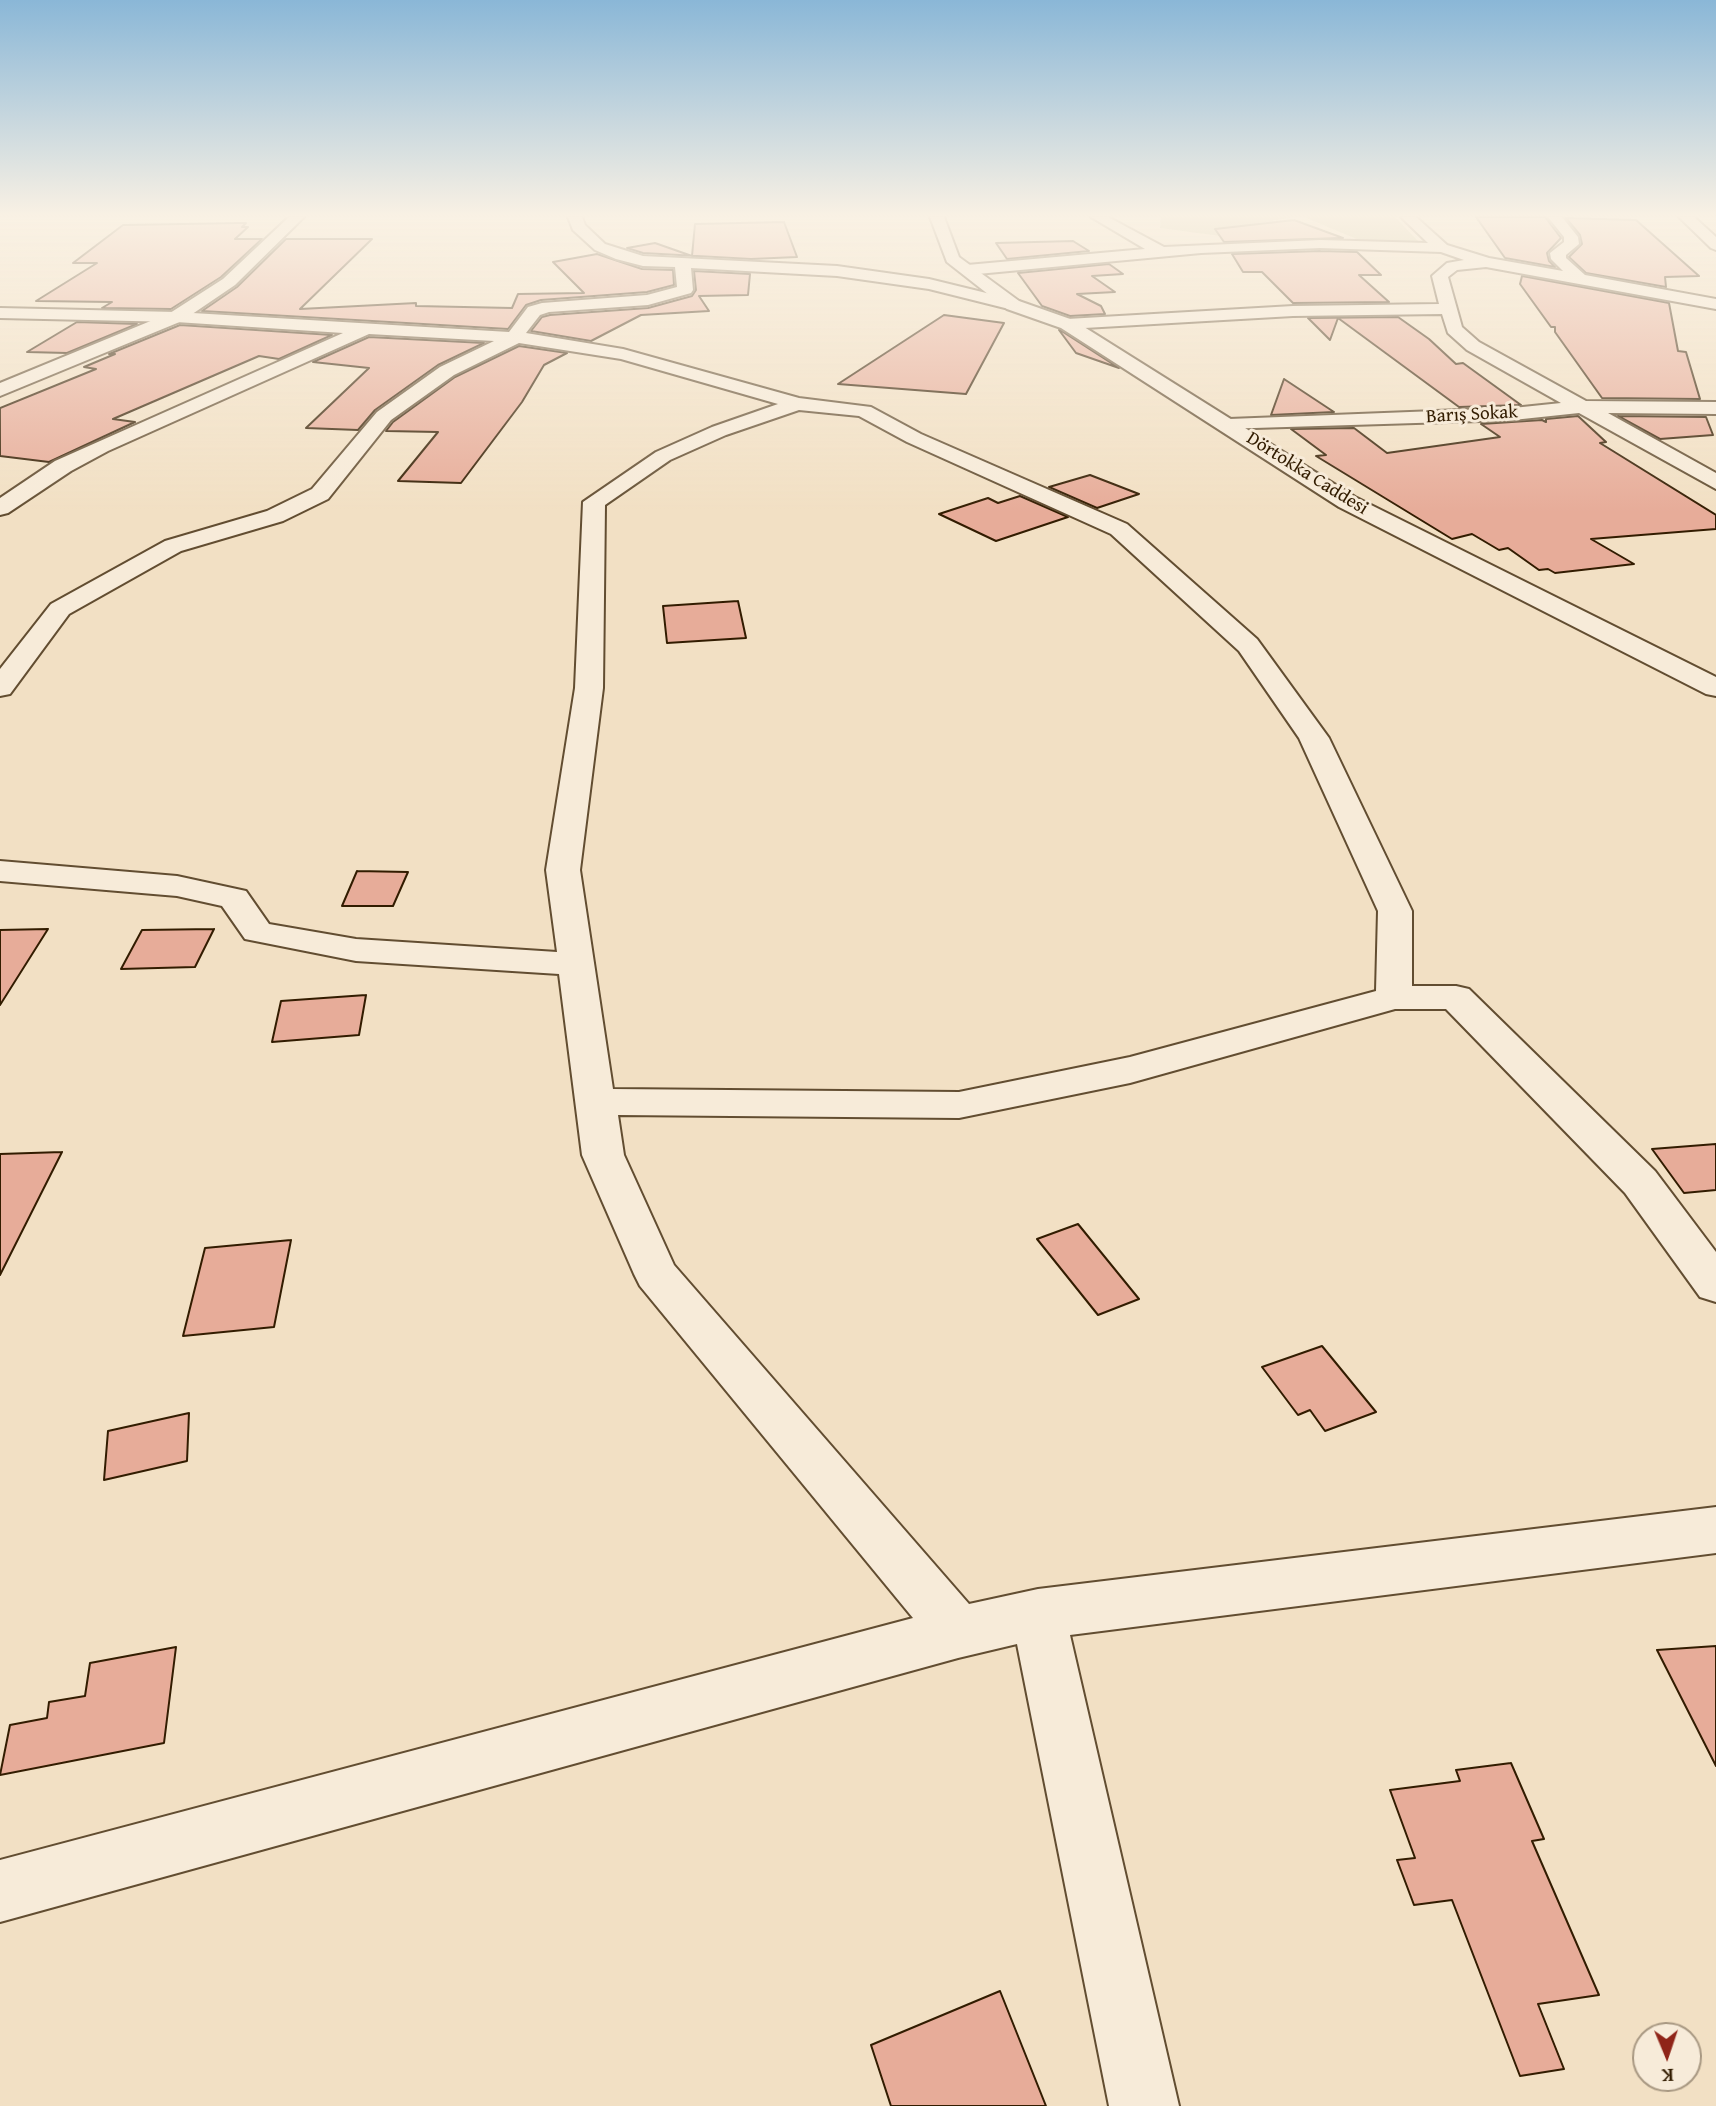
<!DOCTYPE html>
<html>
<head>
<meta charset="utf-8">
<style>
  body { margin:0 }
  #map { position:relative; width:1716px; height:2106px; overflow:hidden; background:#f2e0c4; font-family:"Gentium Book Plus",serif }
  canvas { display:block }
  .north { position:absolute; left:1632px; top:2022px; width:70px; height:70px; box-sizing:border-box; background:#f7ebd9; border:2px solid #a89882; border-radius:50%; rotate:178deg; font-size:19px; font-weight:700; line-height:28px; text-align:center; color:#321c00 }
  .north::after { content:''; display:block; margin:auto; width:24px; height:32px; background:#8f2418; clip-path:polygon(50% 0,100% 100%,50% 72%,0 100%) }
</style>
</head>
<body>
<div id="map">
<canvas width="1716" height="2106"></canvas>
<div class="north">K</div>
</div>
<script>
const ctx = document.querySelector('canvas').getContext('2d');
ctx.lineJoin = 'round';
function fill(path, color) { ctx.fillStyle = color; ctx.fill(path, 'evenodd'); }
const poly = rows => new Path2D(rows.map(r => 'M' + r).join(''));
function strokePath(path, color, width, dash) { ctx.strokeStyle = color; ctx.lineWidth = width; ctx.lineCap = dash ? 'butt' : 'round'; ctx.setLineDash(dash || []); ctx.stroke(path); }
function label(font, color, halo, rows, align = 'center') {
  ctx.font = font + ' "Gentium Book Plus",serif'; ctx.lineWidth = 6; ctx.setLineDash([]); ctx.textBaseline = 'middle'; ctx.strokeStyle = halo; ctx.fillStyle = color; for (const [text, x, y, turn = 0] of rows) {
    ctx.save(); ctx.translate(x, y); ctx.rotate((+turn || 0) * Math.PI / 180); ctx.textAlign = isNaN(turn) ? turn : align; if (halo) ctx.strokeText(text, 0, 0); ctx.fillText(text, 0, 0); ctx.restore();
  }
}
const green = poly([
  [1161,217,1295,217,1259,223,1299,237,1243,239,1160,228],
  [1304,217,1395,217,1422,245,1366,243]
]);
const building = poly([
  [1476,217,1545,217,1561,238,1547,253,1549,261,1555,267,1505,258,1476,217],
  [1566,218,1636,220,1699,276,1665,277,1666,287,1586,273,1569,257,1582,244,1580,235,1566,218],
  [1294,220,1343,238,1224,242,1215,229,1294,220],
  [784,222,797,257,751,259,643,253,627,248,655,243,692,256,695,224,784,222],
  [239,223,246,223,242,227,248,227,235,239,262,239,221,277,171,309,102,308,112,302,36,301,97,263,73,263,123,225,239,223],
  [286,239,372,239,300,309,416,303,416,306,512,308,518,294,584,293,553,262,597,254,642,269,673,270,674,285,647,292,541,300,526,305,508,329,202,311,237,287,286,239],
  [1073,241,1089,251,1007,259,996,243,1073,241],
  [1320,251,1357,252,1381,275,1359,275,1389,302,1293,303,1262,272,1243,272,1232,254,1320,251],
  [1109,264,1123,274,1092,276,1115,292,1077,294,1101,306,1105,314,1070,316,1042,306,1018,273,1109,264],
  [694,271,750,274,748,295,699,296,709,311,641,315,591,341,531,331,542,317,550,315,648,308,692,296,696,290,694,271],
  [1522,276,1669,303,1678,351,1686,352,1700,399,1602,398,1555,332,1555,327,1551,327,1520,284,1522,276],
  [944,315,1004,323,966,394,838,384,944,315],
  [1398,317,1429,339,1456,364,1463,363,1521,405,1459,407,1338,318,1330,340,1308,318,1398,317],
  [77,322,137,324,67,353,27,352,77,322],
  [180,325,332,335,279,359,259,356,113,419,135,422,49,462,0,456,0,408,96,369,84,367,115,354,109,354,180,325],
  [1059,330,1060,330,1119,368,1076,353,1059,330],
  [369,337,484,343,438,365,375,410,358,430,306,428,369,368,313,362,369,337],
  [519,346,567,353,544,365,522,402,461,483,398,481,438,432,386,431,393,422,455,377,519,346],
  [1284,379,1334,412,1271,415,1284,379],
  [1578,416,1606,442,1600,443,1716,515,1716,529,1591,539,1634,564,1555,573,1548,569,1539,570,1508,548,1499,550,1472,534,1452,539,1316,456,1326,455,1291,429,1354,428,1387,453,1500,437,1481,424,1542,420,1546,422,1546,419,1578,416],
  [1618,416,1706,417,1713,435,1660,439,1618,416],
  [1090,475,1139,494,1097,508,1049,487,1090,475],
  [1020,496,1068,517,996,541,939,514,988,498,998,503,1020,496],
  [738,601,746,638,667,643,663,606,738,601],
  [357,871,408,872,393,906,342,906,357,871],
  [48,929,0,1005,0,930,48,929],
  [214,929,195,967,121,969,142,930,214,929],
  [366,995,359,1035,272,1042,281,1001,366,995],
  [1716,1144,1716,1190,1684,1193,1652,1149,1716,1144],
  [62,1152,0,1275,0,1154,62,1152],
  [1078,1224,1139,1299,1098,1315,1037,1239,1078,1224],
  [291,1240,274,1327,183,1336,205,1248,291,1240],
  [1322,1346,1376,1412,1325,1431,1310,1410,1298,1415,1262,1367,1322,1346],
  [189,1413,187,1461,104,1480,108,1431,189,1413],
  [1716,1646,1716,1766,1657,1650,1716,1646],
  [176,1647,164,1743,0,1775,10,1725,47,1718,49,1702,85,1696,90,1663,176,1647],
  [1511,1763,1544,1839,1532,1841,1599,1995,1538,2004,1564,2069,1520,2076,1452,1900,1414,1905,1397,1860,1415,1858,1390,1790,1460,1781,1456,1770,1511,1763],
  [1000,1991,1046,2106,891,2106,871,2045,1000,1991]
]);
const minor = poly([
  [568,217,582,217,585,225,605,244,643,256,837,266,929,279,1019,301,1021,305,1019,309,1013,310,929,289,837,276,691,268,693,290,691,293,648,305,549,312,540,315,526,333,623,349,799,398,871,407,921,434,1127,524,1257,639,1329,738,1412,911,1412,986,1456,986,1469,989,1655,1171,1716,1252,1716,1302,1700,1297,1625,1193,1446,1009,1395,1009,1130,1083,959,1118,618,1115,624,1155,674,1265,969,1604,1038,1589,1716,1507,1716,1553,1070,1635,1179,2106,1109,2106,1017,1644,958,1658,0,1922,0,1860,913,1618,640,1286,634,1274,582,1155,559,974,356,961,245,939,222,906,177,896,0,881,0,861,177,876,246,891,269,924,356,939,557,952,546,870,575,688,583,502,656,452,712,427,778,404,621,359,519,343,454,375,391,420,328,499,283,521,181,551,69,614,10,694,0,696,0,669,51,604,165,541,267,511,312,489,377,412,440,367,494,341,369,334,108,451,71,471,8,513,0,515,0,498,55,461,343,333,176,322,0,318,0,308,176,312,509,332,528,307,542,303,647,295,677,287,675,267,643,266,616,259,595,250,573,230,568,217],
  [799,410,859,416,907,442,1111,534,1239,651,1299,738,1378,911,1376,991,1130,1057,959,1092,613,1089,580,870,603,688,605,505,670,460,726,435,799,410],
  [1091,217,1108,217,1164,247,1320,240,1428,243,1401,217,1416,217,1447,245,1489,258,1563,271,1551,259,1550,253,1564,242,1564,237,1548,217,1562,217,1578,237,1579,244,1566,255,1566,258,1585,275,1716,299,1716,309,1486,267,1457,270,1448,277,1462,327,1479,342,1586,401,1716,402,1716,414,1608,413,1716,473,1716,489,1579,413,1513,420,1222,429,1219,425,1222,421,1229,419,1513,408,1561,403,1467,350,1448,333,1442,314,1293,316,1067,329,1058,324,1067,319,1293,306,1439,304,1432,276,1447,263,1464,260,1441,252,1320,248,1201,253,967,275,959,270,967,265,1145,249,1091,217],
  [1679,217,1694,217,1716,237,1716,250,1711,248,1679,217]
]);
const tertiary = poly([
  [289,217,304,217,235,285,182,321,0,396,0,383,170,313,223,279,289,217],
  [930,217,944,217,959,257,1019,301,1073,320,1355,497,1716,677,1716,696,1706,694,1339,507,1061,328,1007,309,947,262,930,217]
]);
const farStreetnames = [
  ["Barış Sokak",1472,415,-3],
  ["Dörtokka Caddesi",1307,474,32]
];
fill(green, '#c2c08f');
fill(building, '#e7ac99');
strokePath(building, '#321c00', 2);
strokePath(minor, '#624d31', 4);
strokePath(tertiary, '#624d31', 4);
fill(minor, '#f7ebd9');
fill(tertiary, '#f7ebd9');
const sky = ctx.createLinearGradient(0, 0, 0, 512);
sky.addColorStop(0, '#8ab7d7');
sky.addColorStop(0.42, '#f9f1e4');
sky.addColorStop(1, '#f9f1e400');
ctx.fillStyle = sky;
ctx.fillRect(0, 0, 1716, 512);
label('19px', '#321c00', '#f7ebd9', farStreetnames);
</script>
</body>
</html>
